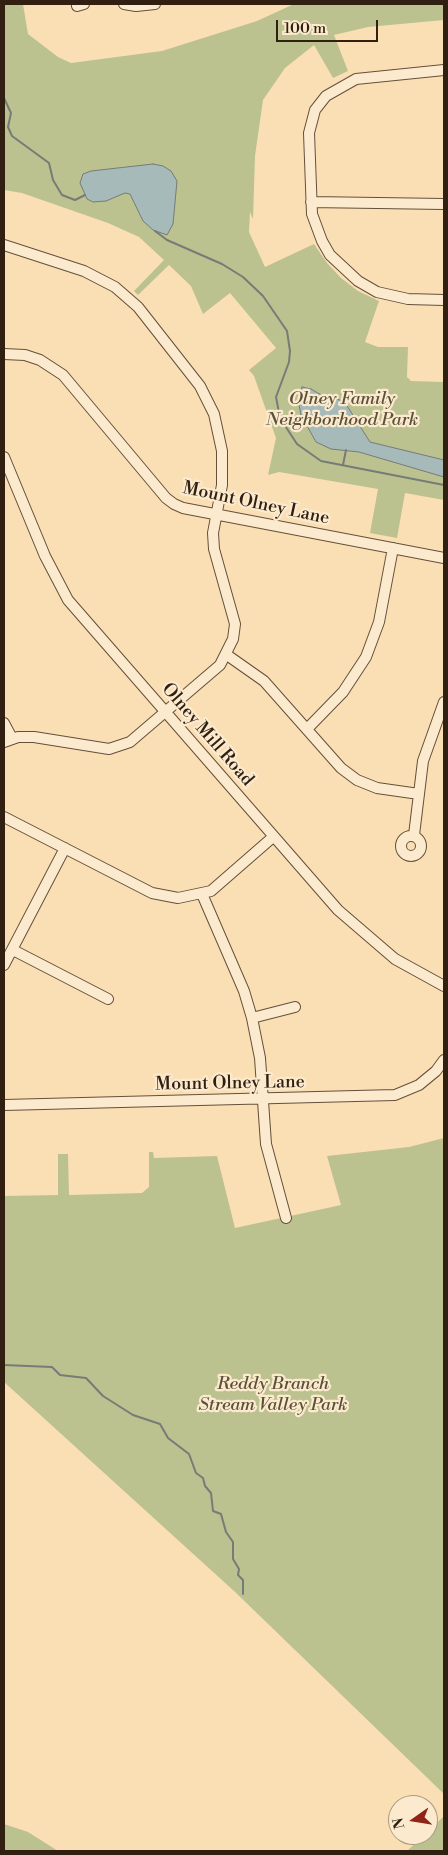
<!DOCTYPE html>
<html>
<head>
<meta charset="utf-8">
<style>
  body { margin:0 }
  #map { position:relative; width:448px; height:1855px; overflow:hidden; background:#fbdfb4; font-family:"Libre Bodoni",serif }
  canvas { display:block }
  .frame { position:absolute; inset:0; border:5px solid #312012; pointer-events:none }
  .north { position:absolute; left:388px; top:1795px; width:50px; height:50px; box-sizing:border-box; background:#fceace; border:1px solid #ab9983; border-radius:50%; rotate:257deg; font-size:14px; font-weight:700; line-height:20px; text-align:center; color:#312012 }
  .north::after { content:''; display:block; margin:auto; width:18px; height:22px; background:#8f2418; clip-path:polygon(50% 0,100% 100%,50% 72%,0 100%) }
  .scale { position:absolute; left:276px; top:20px; width:102px; height:22px; box-sizing:border-box; border:2px solid #312012; border-top:0; padding-left:6px; font-size:15px; line-height:18px; white-space:nowrap; color:#312012; -webkit-text-stroke:4px #fceace; paint-order:stroke }
</style>
</head>
<body>
<div id="map">
<canvas width="448" height="1855"></canvas>
<div class="frame"></div>
<div class="north">N</div>
<div class="scale">100 m</div>
</div>
<script>
const ctx = document.querySelector('canvas').getContext('2d');
ctx.lineJoin = 'round';
function fill(path, color) { ctx.fillStyle = color; ctx.fill(path, 'evenodd'); }
const poly = rows => new Path2D(rows.map(r => 'M' + r).join(''));
function strokePath(path, color, width, dash) { ctx.strokeStyle = color; ctx.lineWidth = width; ctx.lineCap = dash ? 'butt' : 'round'; ctx.setLineDash(dash || []); ctx.stroke(path); }
function label(font, color, halo, rows, align = 'center') {
  ctx.font = font + ' "Libre Bodoni",serif'; ctx.lineWidth = 4.5; ctx.setLineDash([]); ctx.textBaseline = 'middle'; ctx.strokeStyle = halo; ctx.fillStyle = color; for (const [text, x, y, turn = 0] of rows) {
    ctx.save(); ctx.translate(x, y); ctx.rotate((+turn || 0) * Math.PI / 180); ctx.textAlign = isNaN(turn) ? turn : align; if (halo) ctx.strokeText(text, 0, 0); ctx.fillText(text, 0, 0); ctx.restore();
  }
}
const green = poly([
  [4,4,23,4,28,34,58,57,71,63,162,51,257,21,294,4,444,4,444,20,368,27,334,35,348,71,333,78,314,45,285,68,263,100,255,156,253,219,250,212,249,232,265,267,314,244,327,263,341,278,358,291,379,301,365,342,378,347,408,347,407,377,411,381,444,382,444,500,405,493,397,538,370,533,378,489,279,472,268,475,276,438,254,376,249,370,276,348,230,293,203,314,191,286,169,265,138,295,134,291,164,260,139,237,108,223,22,193,4,190],
  [444,1138,444,1794,234,1591,4,1382,4,1196,58,1195,58,1154,68,1154,69,1195,142,1193,149,1187,149,1152,153,1152,154,1158,217,1156,235,1228,341,1205,327,1156,409,1147],
  [444,1816,444,1851,407,1851,424,1835,428,1835,428,1831],
  [4,1824,28,1832,58,1851,4,1851]
]);
const water = poly([
  [153,164,163,166,171,171,177,181,173,224,167,235,153,230,143,221,130,194,125,193,106,201,93,202,87,199,80,183,83,174,91,171,153,164],
  [302,387,311,389,323,396,344,401,370,442,444,460,444,477,359,452,331,449,316,442,301,415,298,400,302,387]
]);
const stream = poly([
  [4,98,11,113,8,127,12,136,49,163,53,180,62,195,75,200,85,195],
  [155,231,167,240,222,264,243,277,263,296,287,331,290,351,289,362,276,397,280,418,297,444,321,461,444,485],
  [343,465,346,450],
  [4,1365,52,1367,60,1375,86,1378,103,1396,133,1415,160,1424,168,1438,189,1454,196,1473,203,1478,205,1486,211,1493,213,1511,221,1514,226,1532,233,1542,233,1559,239,1569,238,1575,243,1580,243,1594]
]);
const minor = poly([
  [124,4,136,6,155,4],
  [77,6,84,4],
  [444,70,356,79,326,96,315,110,309,133,312,214,322,241,330,255,358,281,377,292,408,299,444,300],
  [311,202,444,204],
  [4,245,84,271,115,287,138,307,200,386,214,414,222,451,222,485,213,533,214,549,235,624,233,639,220,665,130,742,109,749,34,737,18,737,4,742],
  [4,354,25,355,40,360,63,375,166,498,174,504,183,508,444,558],
  [4,457,45,556,68,600,338,910,395,959,444,986],
  [227,655,264,681,341,768,357,780,377,788,419,794],
  [4,723,12,738],
  [307,729,343,692,366,657,379,622,393,548],
  [4,817,152,893,178,898,211,891,273,837],
  [414,835,423,761,444,702],
  '401 846a10 10 0 1 1 20 0a10 10 0 1 1-20 0Z',
  [202,894,244,991,252,1018,260,1058,266,1144,286,1218],
  [13,950,108,999],
  [4,965,65,848],
  [252,1018,295,1007],
  [4,1105,395,1095,419,1085,436,1071,444,1060]
]);
const parkNames = [
  ["Olney Family",342,400],
  ["Neighborhood Park",342,421],
  ["Reddy Branch",273,1385],
  ["Stream Valley Park",273,1406]
];
const streetNames = [
  ["Mount Olney Lane",256,504,12],
  ["Olney Mill Road",207,735,49],
  ["Mount Olney Lane",230,1084,-1]
];
fill(green, '#bbc290');
fill(water, '#a5bab9');
strokePath(water, '#777c76', 1);
strokePath(stream, '#777c76', 2);
strokePath(minor, '#64503a', 12);
strokePath(minor, '#fceace', 10);
label('italic 18px', '#5a5138', '#fceace', parkNames);
label('18px', '#312012', '#fceace', streetNames);
</script>
</body>
</html>
